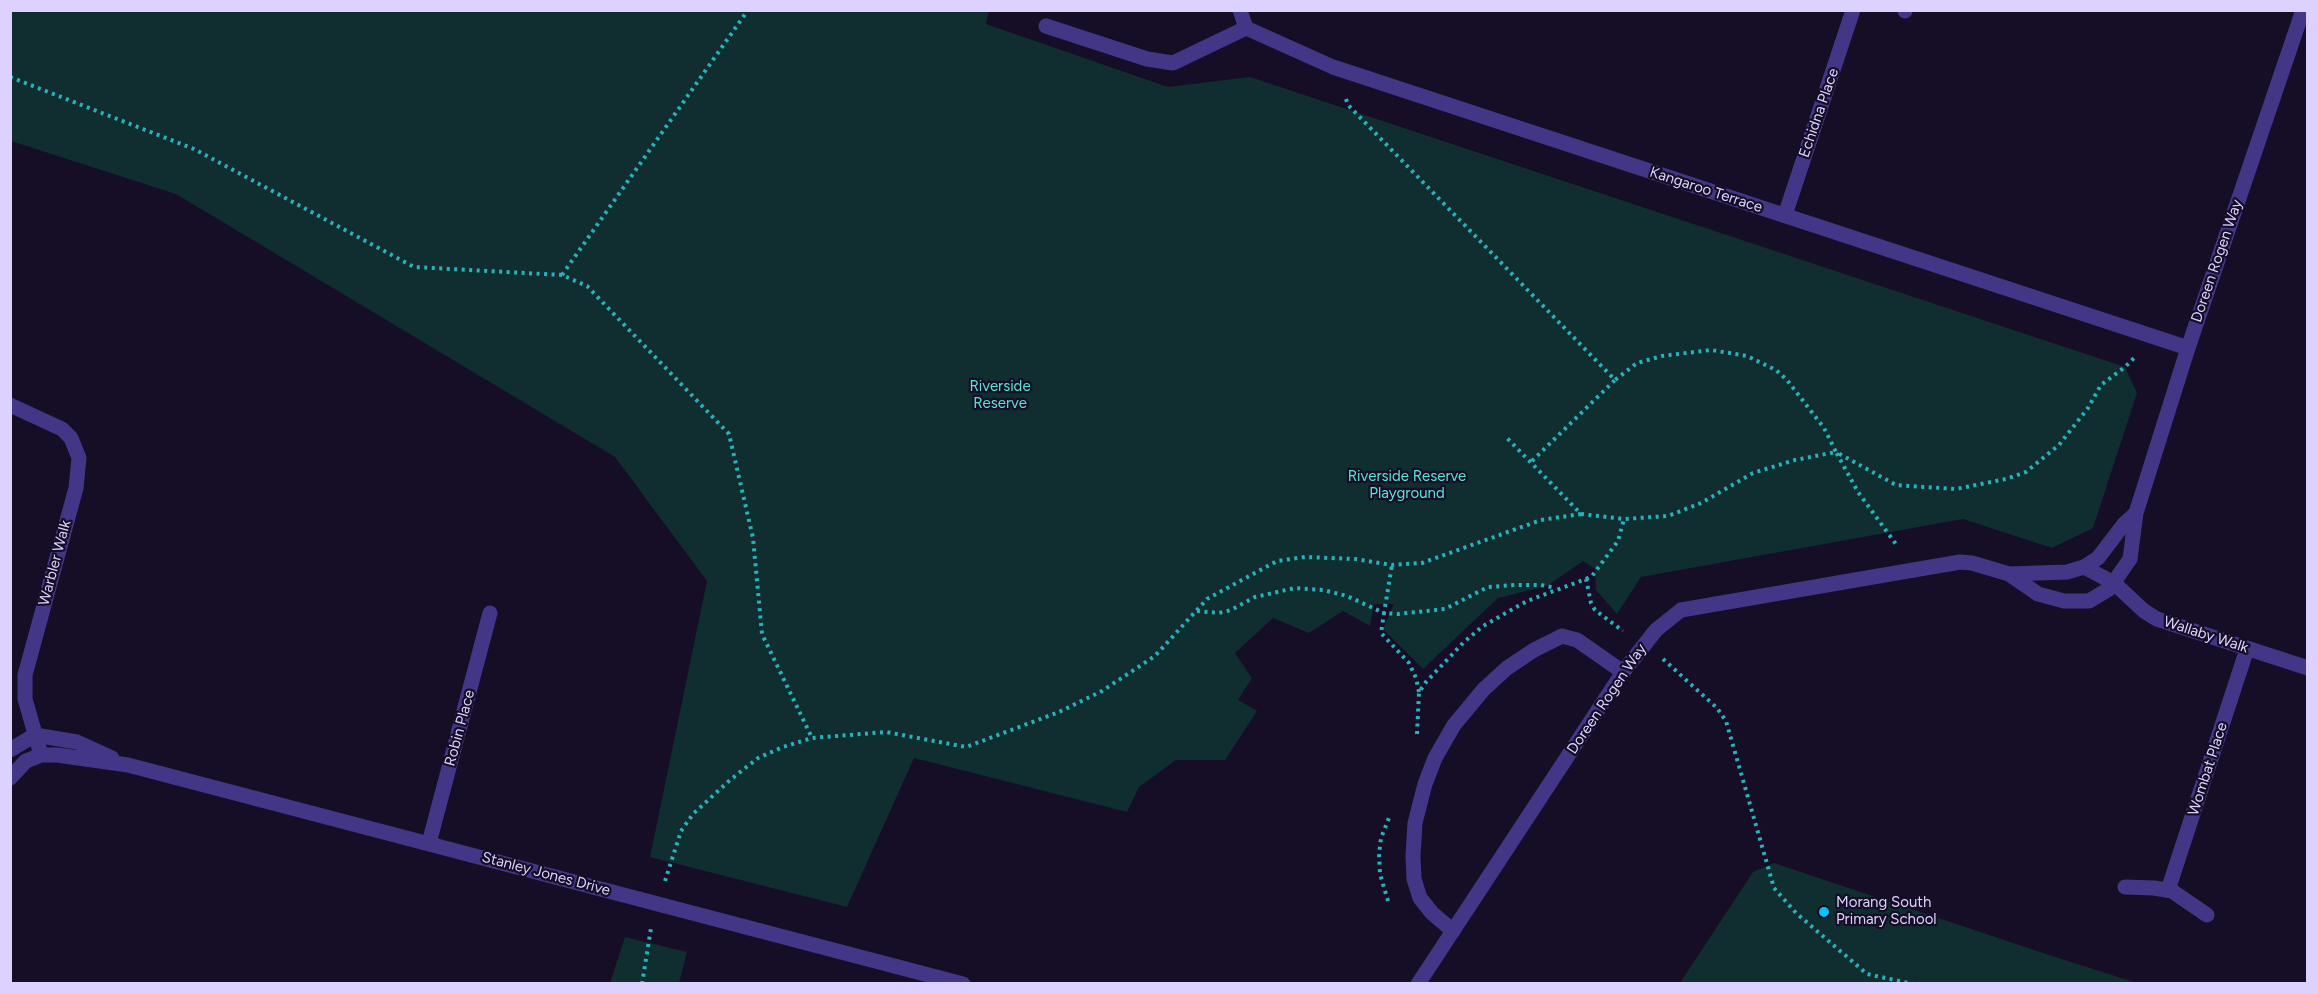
<!DOCTYPE html>
<html>
<head>
<meta charset="utf-8">
<style>
  body { margin:0 }
  #map { position:relative; width:2318px; height:994px; overflow:hidden; background:#150e26; font-family:Figtree,sans-serif }
  canvas { display:block }
  .frame { position:absolute; inset:0; border:12px solid #ddd2ff; pointer-events:none }
</style>
</head>
<body>
<div id="map">
<canvas width="2318" height="994"></canvas>
<div class="frame"></div>
</div>
<script>
const ctx = document.querySelector('canvas').getContext('2d');
ctx.lineJoin = 'round';
function fill(path, color) { ctx.fillStyle = color; ctx.fill(path, 'evenodd'); }
const poly = rows => new Path2D(rows.map(r => 'M' + r).join(''));
function strokePath(path, color, width, dash) { ctx.strokeStyle = color; ctx.lineWidth = width; ctx.lineCap = dash ? 'butt' : 'round'; ctx.setLineDash(dash || []); ctx.stroke(path); }
function label(font, color, halo, rows, align = 'center') {
  ctx.font = font + ' Figtree,sans-serif'; ctx.lineWidth = 4.5; ctx.setLineDash([]); ctx.textBaseline = 'middle'; ctx.strokeStyle = halo; ctx.fillStyle = color; for (const [text, x, y, turn = 0] of rows) {
    ctx.save(); ctx.translate(x, y); ctx.rotate((+turn || 0) * Math.PI / 180); ctx.textAlign = isNaN(turn) ? turn : align; if (halo) ctx.strokeText(text, 0, 0); ctx.fillText(text, 0, 0); ctx.restore();
  }
}
const green = poly([
  [11,10,989,11,986,24,1168,87,1250,77,2125,367,2137,393,2093,528,2052,548,1963,519,1641,577,1617,614,1596,590,1595,569,1583,561,1547,586,1498,598,1423,669,1383,629,1394,604,1374,604,1370,626,1343,611,1309,633,1273,618,1235,653,1252,678,1238,700,1257,711,1225,760,1176,760,1139,787,1127,812,914,758,847,907,650,857,707,581,615,457,176,194,11,141],
  [1774,863,2043,953,2137,983,1680,983,1753,872],
  [625,937,687,952,679,983,610,983]
]);
const path = poly([
  [10,77,194,149,414,267,562,275,587,286,729,434,753,538,762,634,812,738],
  [1346,99,1348,105,1615,380,1637,363,1662,356,1711,350,1747,356,1776,370,1787,380,1824,428,1836,452,1896,485,1956,489,2006,479,2026,472,2059,445,2088,408,2101,385,2125,367,2134,358],
  [562,275,748,10],
  [1532,461,1615,380],
  [1581,514,1624,519,1668,516,1701,503,1753,473,1795,460,1836,452,1858,492,1898,547],
  [1586,579,1592,576,1618,541,1624,519],
  [1197,611,1219,613,1231,610,1255,597,1295,588,1323,590,1347,596,1384,613,1392,565],
  [1663,659,1717,708,1726,721,1774,888,1796,913,1867,974,1913,984],
  [1419,692,1416,678,1409,663,1381,633,1384,613,1398,614,1445,609,1488,587,1515,585,1541,585,1556,588],
  [1417,734,1419,692,1426,682,1464,642,1483,626,1527,601,1586,579,1591,603,1595,610,1623,631],
  [665,881,681,831,693,814,730,780,758,758,783,747,812,738,886,732,966,747,1059,712,1102,691,1155,656,1207,599,1277,561,1305,557,1355,559,1392,565,1422,563,1541,520,1581,514,1505,436],
  [1388,901,1380,874,1379,854,1381,838,1389,818],
  [642,984,651,928]
]);
const lane = poly([
  [1453,931,1432,913,1420,898,1414,879,1413,856,1415,823,1425,784,1435,758,1454,725,1484,689,1507,668,1534,650,1562,636,1577,640,1623,672]
]);
const street = poly([
  [1240,10,1246,28,1333,67,2188,348],
  [1905,10,1905,11],
  [1046,26,1147,59,1173,63,1246,28],
  [1785,215,1853,10],
  [10,405,62,429,71,438,79,458,76,488,25,675,25,699,41,755],
  [2084,567,2114,583,2144,611,2157,619,2308,668],
  [2009,574,2067,572,2084,567,2098,558,2124,524,2136,513],
  [10,750,35,735,77,742,112,758],
  [10,778,26,761,41,755,57,755,128,765,963,984],
  [429,843,490,613],
  [2125,887,2154,888,2172,891,2207,915],
  [2168,890,2247,649],
  [1418,984,1623,672,1656,630,1681,610,1960,562,1972,563,2009,574,2038,594,2064,601,2089,601,2109,589,2130,559,2136,513,2188,348,2303,10]
]);
const markers = [
  [1824,912,6,"#00c2fd"]
];
const streetNames = [
  ["Echidna Place",1819,113,-71],
  ["Kangaroo Terrace",1706,190,18],
  ["Doreen Rogen Way",2217,261,-71],
  ["Warbler Walk",55,563,-75],
  ["Wallaby Walk",2206,635,18],
  ["Doreen Rogen Way",1607,699,-56],
  ["Robin Place",460,728,-75],
  ["Wombat Place",2208,769,-72],
  ["Stanley Jones Drive",546,874,15]
];
const parkNames = [
  ["Riverside",1000,387],
  ["Reserve",1000,404],
  ["Riverside Reserve",1407,477],
  ["Playground",1407,494]
];
const poiNames = [
  ["Morang South",1836,903],
  ["Primary School",1836,920]
];
fill(green, '#102d30');
strokePath(path, '#29b2bd', 4, [3, 4.5]);
strokePath(lane, '#443687', 15);
strokePath(street, '#443687', 15);
for (const [x, y, r, color] of markers) { const dot = new Path2D(); dot.arc(x, y, r, 0, 2 * Math.PI); ctx.fillStyle = color; ctx.fill(dot); strokePath(dot, '#150e26', 2); }
label('15px', '#ddd2ff', '#150e26', streetNames);
label('15px', '#58e6d5', '#150e26', parkNames);
label('15px', '#ddd2ff', '#150e26', poiNames, 'left');
</script>
</body>
</html>
